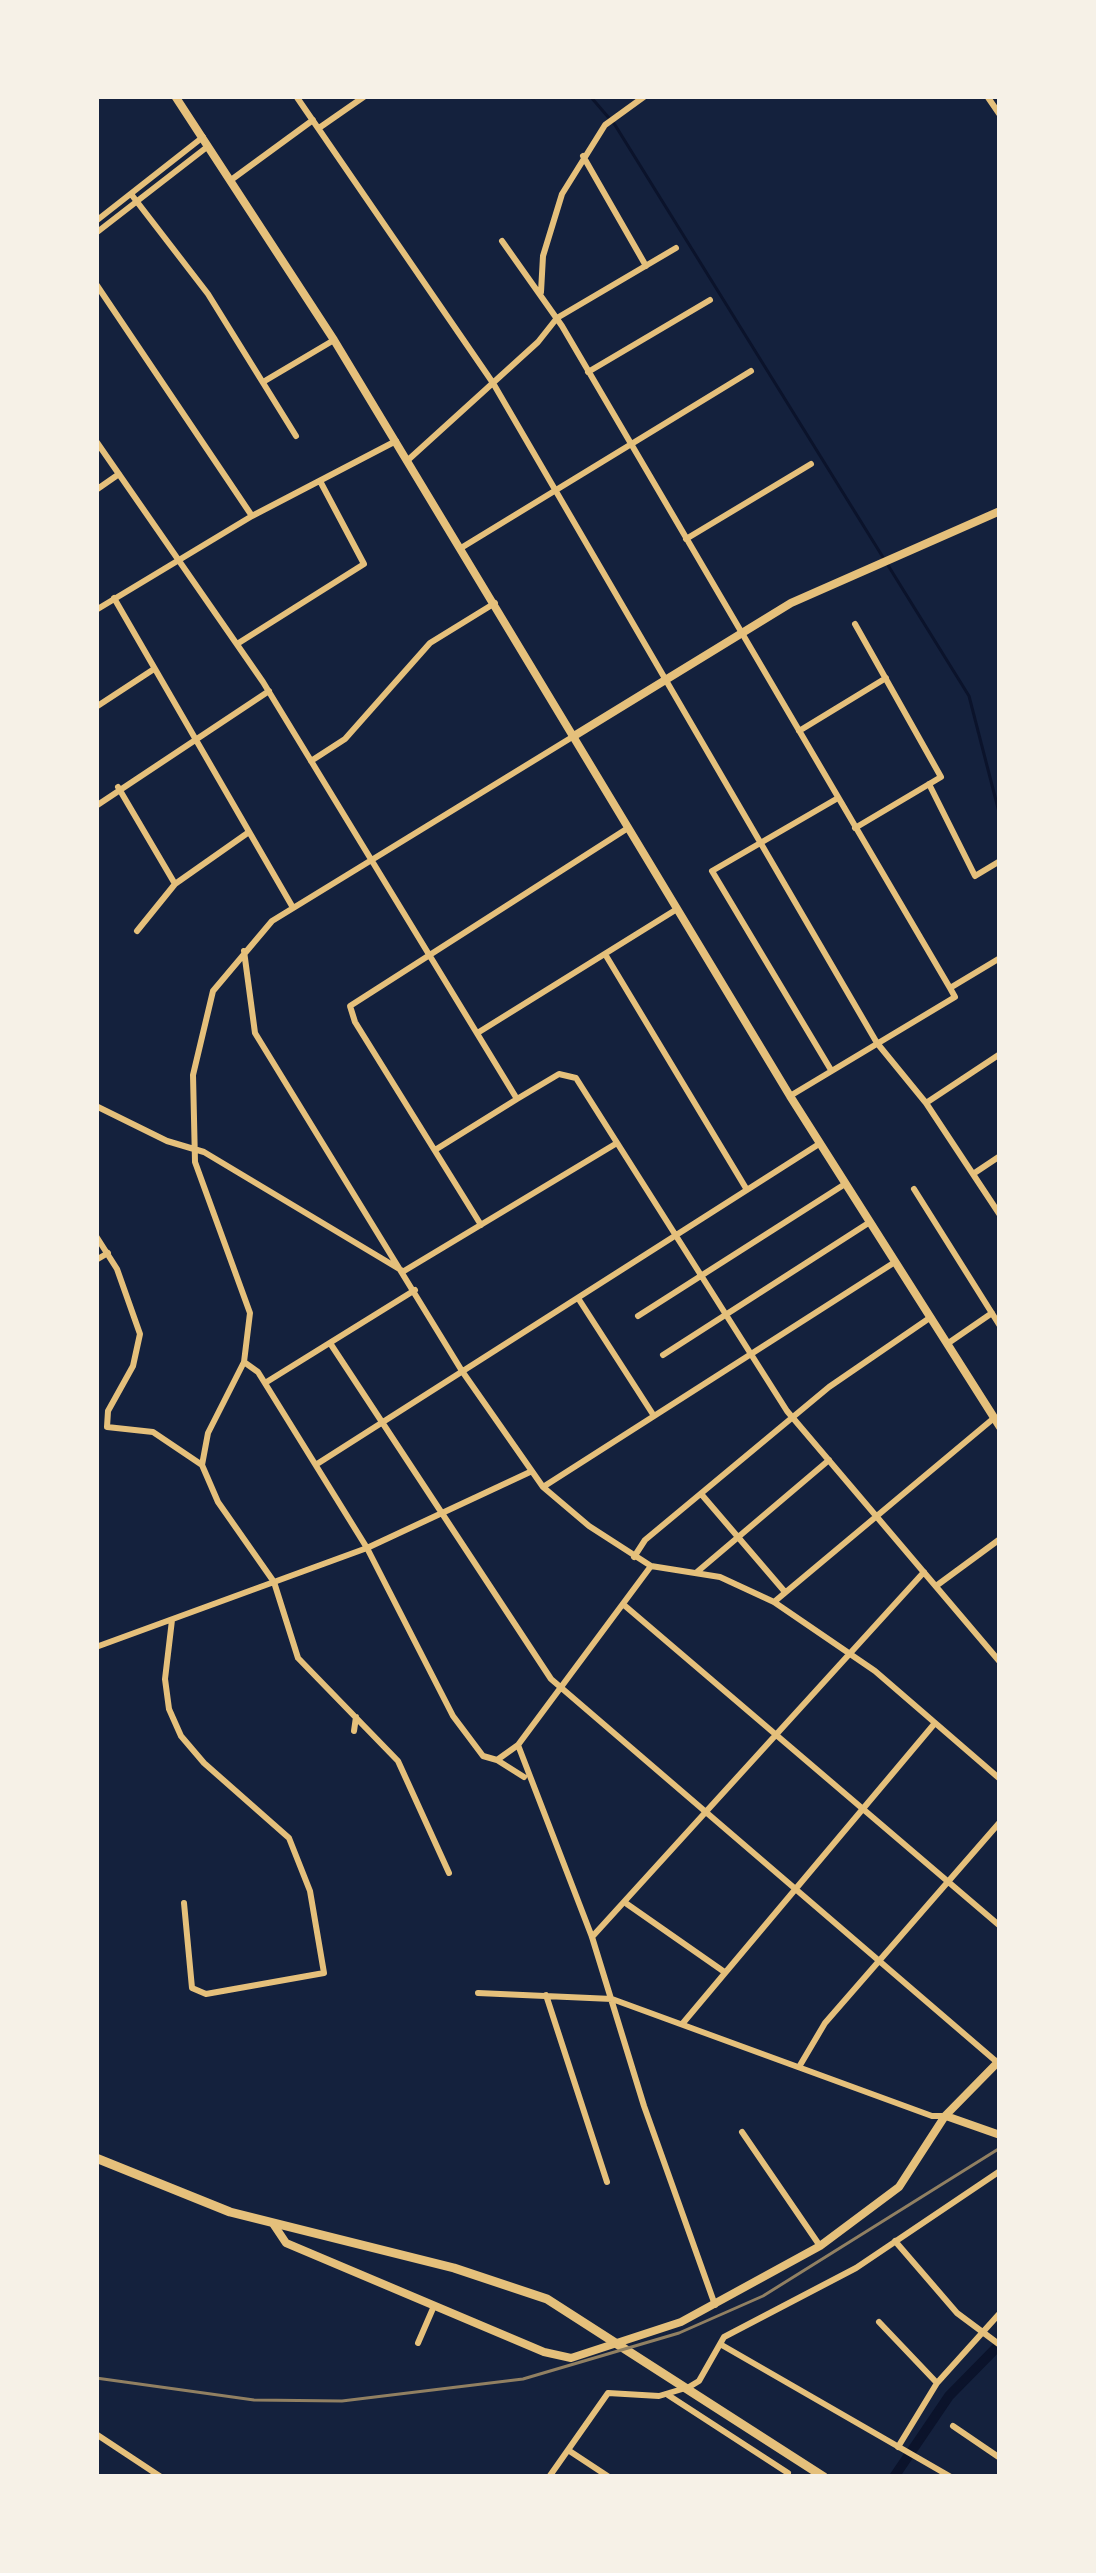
<!DOCTYPE html>
<html>
<head>
<meta charset="utf-8">
<style>
  body { margin:0 }
  #map { position:relative; width:1096px; height:2573px; overflow:hidden; background:#14213d; font-family:"Fira Sans",sans-serif }
  canvas { display:block }
  .frame { position:absolute; inset:0; border:99px solid #f6f1e7; pointer-events:none }
</style>
</head>
<body>
<div id="map">
<canvas width="1096" height="2573"></canvas>
<div class="frame"></div>
</div>
<script>
const ctx = document.querySelector('canvas').getContext('2d');
ctx.lineJoin = 'round';
const poly = rows => new Path2D(rows.map(r => 'M' + r).join(''));
function strokePath(path, color, width, dash) { ctx.strokeStyle = color; ctx.lineWidth = width; ctx.lineCap = dash ? 'butt' : 'round'; ctx.setLineDash(dash || []); ctx.stroke(path); }
const stream = poly([
  [590,96,615,125,969,696,1000,816]
]);
const canal = poly([
  [894,2477,949,2396,1000,2344]
]);
const minor = poly([
  [296,96,493,383,877,1043,926,1103,1000,1215],
  [987,96,1000,115],
  [319,128,365,96],
  [583,156,646,266],
  [231,180,313,120],
  [131,194,208,294,296,436],
  [96,221,203,137],
  [96,233,207,147],
  [502,241,562,326,950,988],
  [96,284,252,516],
  [541,292,543,256,562,194,605,125,645,96],
  [588,372,710,300],
  [263,382,334,340],
  [96,441,263,682,517,1099,559,1074,576,1078,787,1411,1000,1662],
  [408,460,538,342,557,318,676,248],
  [96,490,119,474],
  [686,539,811,464],
  [461,548,751,371],
  [114,598,292,906],
  [96,610,252,516,396,441],
  [237,644,364,564,320,481],
  [96,707,154,669],
  [799,731,886,678],
  [311,761,345,739,430,643,495,603],
  [929,784,975,876,1000,861],
  [118,787,175,884],
  [96,806,269,691],
  [855,828,941,777,855,624],
  [137,931,175,884,249,832],
  [244,951,255,1033,462,1371,543,1487,589,1526,651,1566,720,1577,774,1602,875,1671,1000,1779],
  [605,954,747,1190],
  [950,988,1000,958],
  [479,1032,677,909],
  [831,1070,712,871,838,798],
  [790,1096,955,997,950,988],
  [926,1103,1000,1054],
  [96,1106,167,1141,204,1152,401,1270],
  [435,1150,517,1099],
  [973,1174,1000,1156],
  [914,1189,1000,1326],
  [481,1225,355,1022,350,1006,628,828],
  [96,1236,117,1269,140,1334,133,1366,108,1411,107,1427,153,1432,202,1465],
  [96,1260,108,1253],
  [404,1271,617,1143],
  [578,1298,654,1416],
  [638,1316,845,1184],
  [330,1343,551,1679,998,2063],
  [947,1344,992,1313],
  [663,1355,870,1222],
  [244,1362,258,1372,367,1548,453,1716,483,1756,497,1760,518,1745,651,1566],
  [265,1383,415,1290],
  [317,1464,819,1144],
  [543,1487,895,1262],
  [702,1495,785,1592],
  [634,1557,645,1540,829,1387,931,1317],
  [697,1572,829,1460],
  [936,1586,1000,1539],
  [774,1602,994,1418],
  [624,1605,1000,1926],
  [172,1620,165,1679,169,1709,181,1736,204,1763,289,1838,310,1891,324,1973,206,1994,192,1988,184,1903],
  [96,1647,367,1548,530,1472],
  [354,1731,356,1717],
  [518,1745,592,1937,644,2106,715,2305],
  [497,1760,524,1777],
  [449,1873,398,1761,298,1658,274,1582,218,1502,202,1465,208,1433,244,1362,250,1313,195,1162,193,1075,213,991,272,921,574,736],
  [627,1904,723,1971],
  [592,1937,924,1572],
  [478,1993,612,1999,932,2116,945,2116],
  [546,1995,607,2182],
  [683,2023,935,1723],
  [799,2067,825,2023,1000,1822],
  [742,2132,820,2246],
  [895,2241,957,2313,1000,2345],
  [879,2322,937,2383],
  [418,2343,434,2306],
  [720,2344,951,2477],
  [668,2395,788,2473,785,2477],
  [953,2426,1000,2458],
  [96,2434,161,2477],
  [898,2447,937,2383,1000,2313],
  [568,2450,609,2477],
  [549,2477,608,2393,659,2396,689,2387,699,2381,724,2337,856,2268,1000,2171]
]);
const tertiary = poly([
  [175,96,334,340,790,1096,1000,1427],
  [574,736,791,603,1000,511],
  [946,2116,1000,2135],
  [274,2225,286,2243,544,2352,571,2358,681,2322,820,2246,899,2187,945,2116,1000,2060]
]);
const primary = poly([
  [96,2158,230,2212,454,2268,547,2299,824,2477]
]);
const rail = poly([
  [96,2378,254,2400,342,2401,523,2379,679,2333,763,2296,1000,2148]
]);
strokePath(stream, '#0b132b', 3);
strokePath(canal, '#0b132b', 10);
strokePath(minor, '#e5c07b', 6);
strokePath(tertiary, '#e5c07b', 8);
strokePath(primary, '#e5c07b', 9);
strokePath(rail, '#918062', 3);
</script>
</body>
</html>
